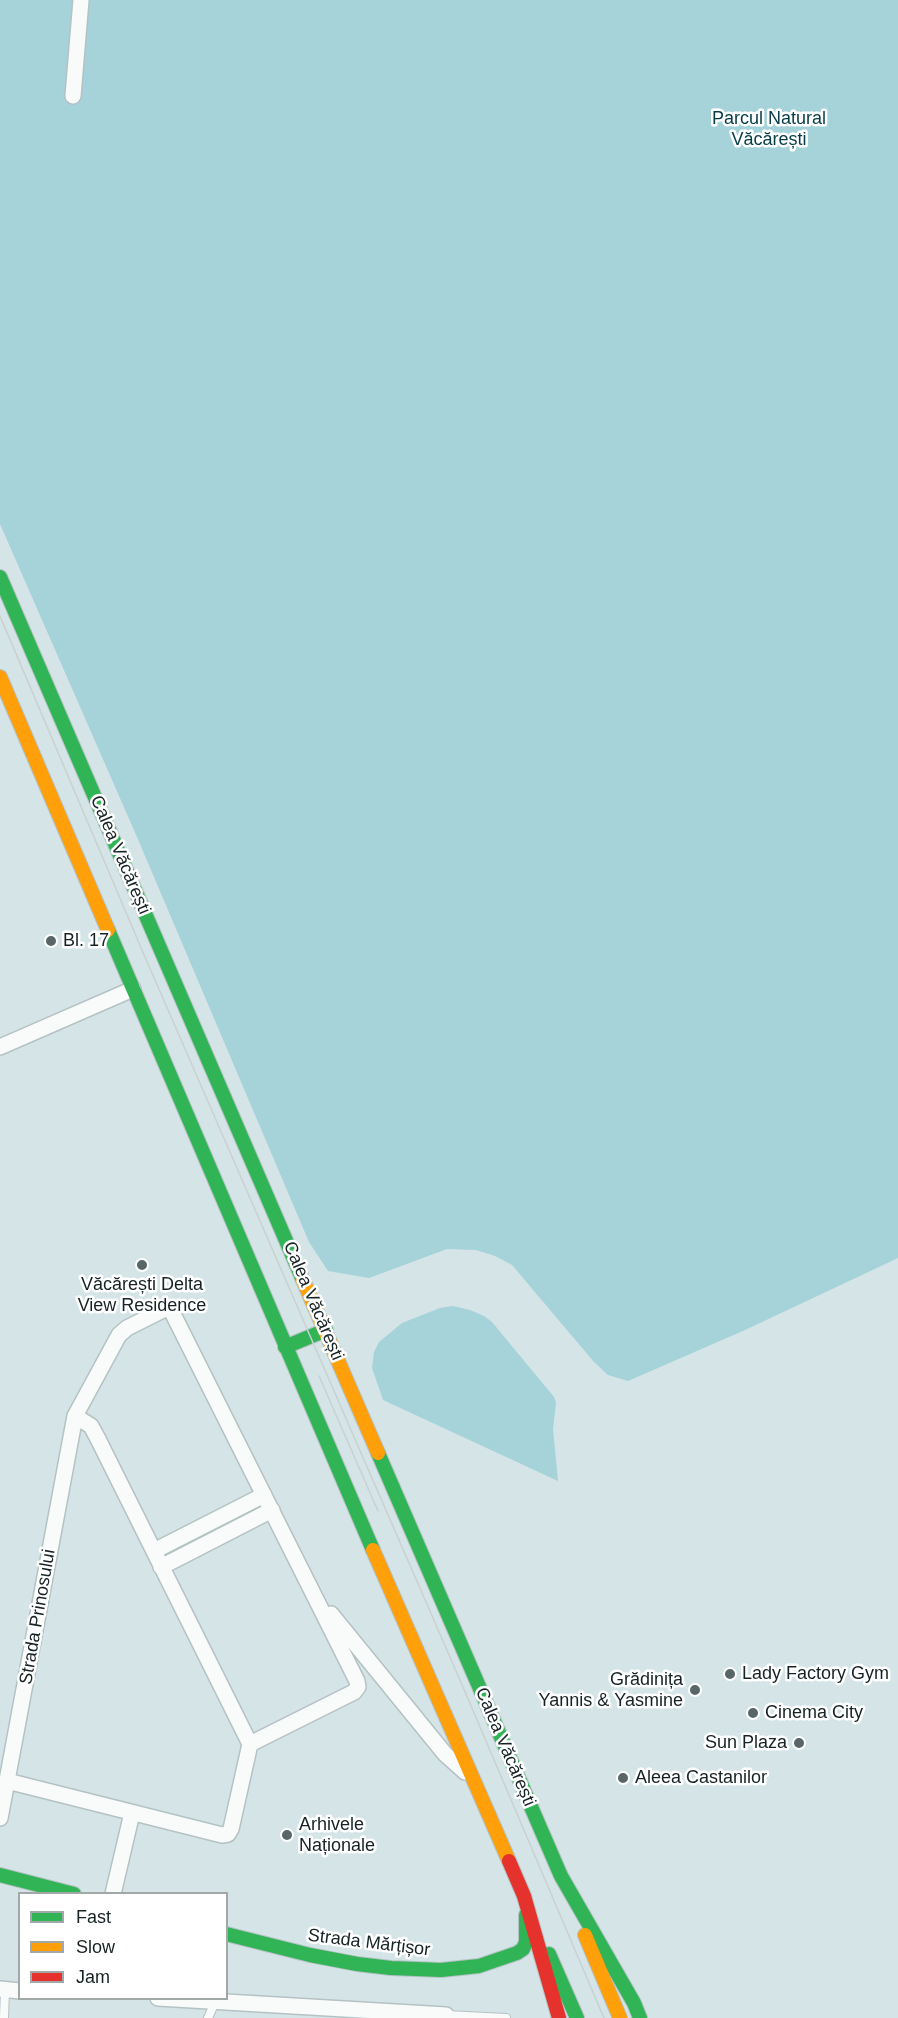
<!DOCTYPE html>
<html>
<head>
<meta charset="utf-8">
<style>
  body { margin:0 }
  #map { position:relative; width:898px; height:2018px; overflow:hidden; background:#d4e4e7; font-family:Helvetica,sans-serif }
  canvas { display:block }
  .legend { position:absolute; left:18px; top:1892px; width:210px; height:108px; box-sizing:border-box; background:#fff; border:2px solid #a2a7a7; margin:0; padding:8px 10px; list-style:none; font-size:18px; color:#172224 }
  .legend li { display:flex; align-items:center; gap:12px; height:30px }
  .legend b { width:30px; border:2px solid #a2a7a7 }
</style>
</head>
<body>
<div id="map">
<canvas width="898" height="2018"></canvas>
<ul class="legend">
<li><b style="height:8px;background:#30b455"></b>Fast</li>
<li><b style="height:8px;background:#ff9f0a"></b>Slow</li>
<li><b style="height:8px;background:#e5322d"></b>Jam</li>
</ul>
</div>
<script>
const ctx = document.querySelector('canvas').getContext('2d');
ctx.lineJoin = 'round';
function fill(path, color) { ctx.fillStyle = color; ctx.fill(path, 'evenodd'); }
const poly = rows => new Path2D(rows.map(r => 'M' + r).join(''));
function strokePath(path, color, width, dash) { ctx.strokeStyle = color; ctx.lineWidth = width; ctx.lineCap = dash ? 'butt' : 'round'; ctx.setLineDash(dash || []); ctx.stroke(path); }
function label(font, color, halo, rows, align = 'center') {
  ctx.font = font + ' Helvetica,sans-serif'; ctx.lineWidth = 5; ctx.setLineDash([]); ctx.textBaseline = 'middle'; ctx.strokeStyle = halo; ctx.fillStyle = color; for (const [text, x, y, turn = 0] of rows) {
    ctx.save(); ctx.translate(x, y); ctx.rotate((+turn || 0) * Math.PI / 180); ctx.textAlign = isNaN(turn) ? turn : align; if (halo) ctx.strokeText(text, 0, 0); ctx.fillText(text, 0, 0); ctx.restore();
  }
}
const green = poly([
  [0,0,898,0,898,1258,745,1330,628,1381,608,1375,594,1362,512,1265,495,1256,476,1250,447,1249,369,1278,328,1271,309,1242,137,837,0,524],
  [453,1306,470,1310,484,1316,492,1322,554,1397,556,1403,553,1429,558,1481,383,1400,372,1368,374,1352,379,1342,402,1323,440,1308]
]);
const lane = poly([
  [446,2015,506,2018],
  [4,2018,5,1990],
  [208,2018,215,2002]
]);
const street = poly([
  [73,96,81,0],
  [0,1047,133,989],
  [75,1416,91,1426,97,1437,250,1744],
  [154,1551,264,1495],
  [161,1567,272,1510],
  [331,1614,445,1754,465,1772],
  [7,1781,222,1835,228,1834,231,1829,250,1744],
  [0,1818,75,1416,119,1335,127,1328,163,1310,168,1309,172,1312,357,1681,358,1687,354,1692,250,1744],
  [113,1894,132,1813],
  [0,1989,20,1991],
  [158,1998,446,2015,446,2018]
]);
const fast = poly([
  [0,577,303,1280],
  [108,930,373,1550],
  [285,1347,326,1330],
  [378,1453,561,1876,634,2003,640,2018],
  [0,1875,74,1894],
  [226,1934,310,1955,357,1964,391,1968,441,1970,479,1966,517,1953,523,1949,526,1942,526,1915],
  [549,1954,577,2018]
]);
const slow = poly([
  [0,677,108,930],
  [303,1280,378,1453],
  [373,1550,509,1861],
  [585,1935,620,2018]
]);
const jam = poly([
  [509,1861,524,1896,559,2018]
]);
const tram = poly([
  [0,616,145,957,463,1687,604,2018],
  [319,1376,378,1511]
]);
const markers = [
  [51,941,6,"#596668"],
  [142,1265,6,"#596668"],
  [730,1674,6,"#596668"],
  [695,1690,6,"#596668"],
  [753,1713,6,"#596668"],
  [799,1743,6,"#596668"],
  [623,1778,6,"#596668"],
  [287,1835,6,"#596668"]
];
const parkNames = [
  ["Parcul Natural",769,119],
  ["Văcărești",769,140]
];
const streetNames = [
  ["Calea Văcărești",120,855,67],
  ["Calea Văcărești",313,1301,67],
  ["Strada Prinosului",38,1617,-80],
  ["Calea Văcărești",505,1747,67],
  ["Strada Mărțișor",369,1943,7]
];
const poiNames = [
  ["Bl. 17",63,941],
  ["Văcărești Delta",142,1285,"center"],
  ["View Residence",142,1306,"center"],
  ["Lady Factory Gym",742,1674],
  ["Grădinița",683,1680,"right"],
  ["Yannis & Yasmine",683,1701,"right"],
  ["Cinema City",765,1713],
  ["Sun Plaza",787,1743,"right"],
  ["Aleea Castanilor",635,1778],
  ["Arhivele",299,1825],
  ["Naționale",299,1846]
];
fill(green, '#a6d2d9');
strokePath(lane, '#b5c2c4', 10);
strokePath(street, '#b5c2c4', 18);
strokePath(fast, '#b5c2c4', 16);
strokePath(slow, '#b5c2c4', 16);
strokePath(jam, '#b5c2c4', 16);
strokePath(lane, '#f9fbfb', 8);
strokePath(street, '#f9fbfb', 15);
strokePath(fast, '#30b455', 14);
strokePath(slow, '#ff9f0a', 14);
strokePath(jam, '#e5322d', 14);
strokePath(tram, '#cbd0d0', 1.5);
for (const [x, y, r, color] of markers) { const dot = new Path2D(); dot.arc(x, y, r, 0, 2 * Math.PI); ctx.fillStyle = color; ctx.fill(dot); strokePath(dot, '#fff', 2); }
label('18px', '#043d45', '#fff', parkNames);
label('18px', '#172224', '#fff', streetNames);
label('18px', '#172224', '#fff', poiNames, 'left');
</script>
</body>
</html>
